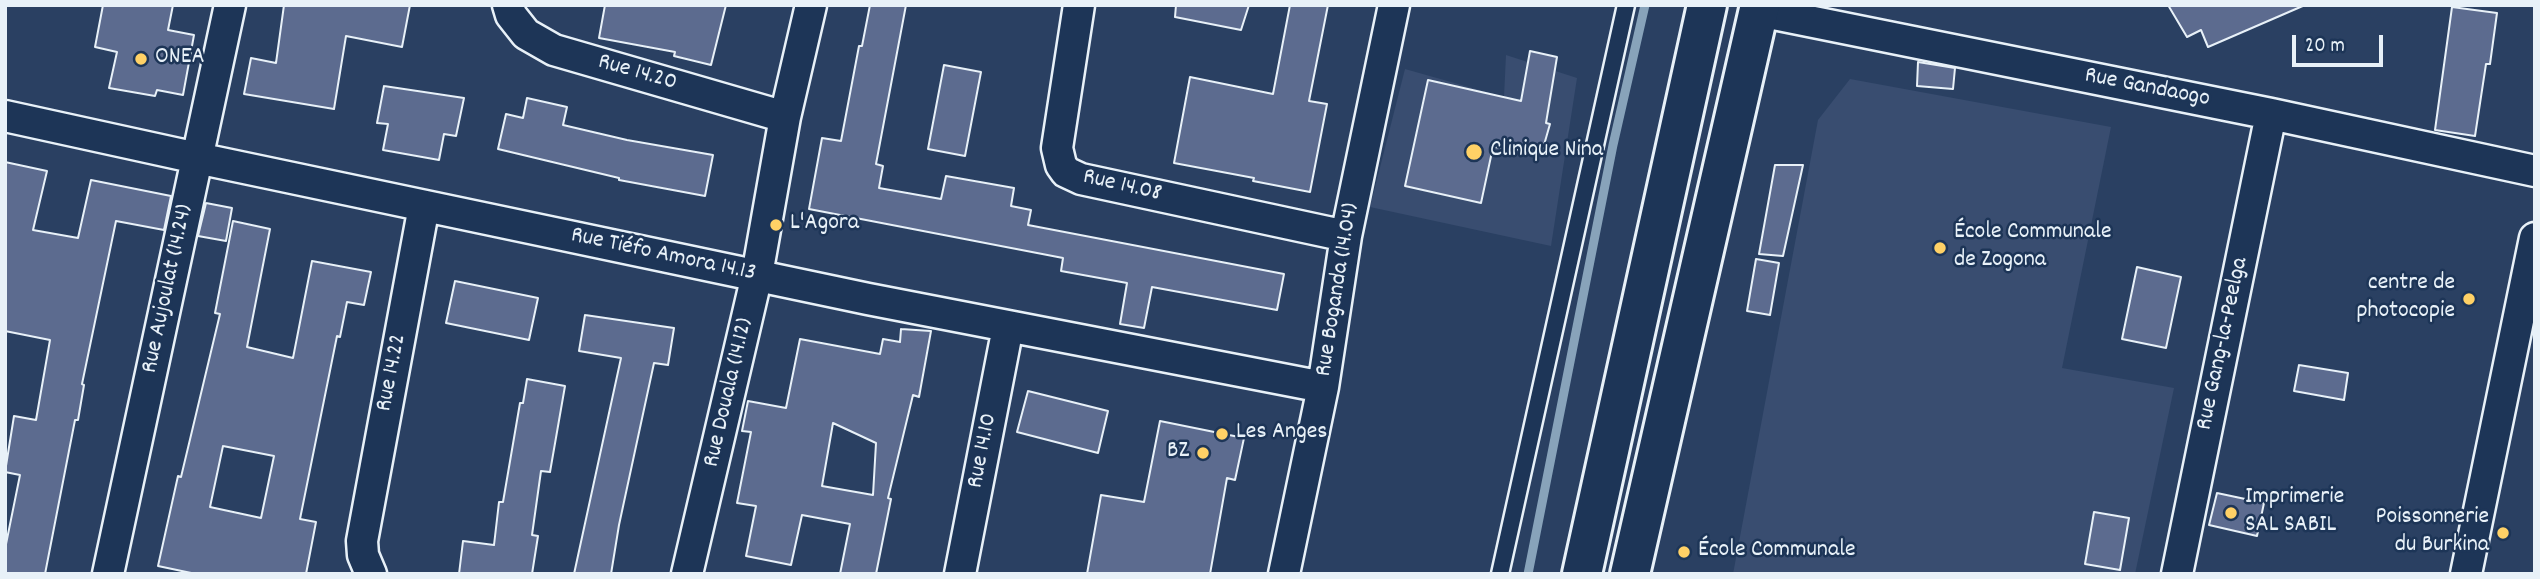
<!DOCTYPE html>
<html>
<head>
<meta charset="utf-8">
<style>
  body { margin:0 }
  #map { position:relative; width:2540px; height:579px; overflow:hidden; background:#2a4062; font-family:Dekko,sans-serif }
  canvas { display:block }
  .frame { position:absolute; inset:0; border:7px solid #e8f1f8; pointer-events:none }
  .scale { position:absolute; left:2292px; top:35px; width:91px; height:32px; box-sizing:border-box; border:4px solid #e8f1f8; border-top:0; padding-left:9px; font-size:21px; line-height:24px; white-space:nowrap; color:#e8f1f8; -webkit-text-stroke:5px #1d3557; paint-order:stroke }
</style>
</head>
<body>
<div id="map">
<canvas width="2540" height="579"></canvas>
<div class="frame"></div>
<div class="scale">20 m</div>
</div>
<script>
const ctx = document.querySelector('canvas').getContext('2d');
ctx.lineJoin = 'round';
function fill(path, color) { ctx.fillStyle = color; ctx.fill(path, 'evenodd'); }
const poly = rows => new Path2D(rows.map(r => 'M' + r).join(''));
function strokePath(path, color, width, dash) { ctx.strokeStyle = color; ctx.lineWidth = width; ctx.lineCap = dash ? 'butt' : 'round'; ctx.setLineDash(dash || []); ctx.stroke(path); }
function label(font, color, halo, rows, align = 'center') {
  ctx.font = font + ' Dekko,sans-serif'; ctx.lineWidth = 5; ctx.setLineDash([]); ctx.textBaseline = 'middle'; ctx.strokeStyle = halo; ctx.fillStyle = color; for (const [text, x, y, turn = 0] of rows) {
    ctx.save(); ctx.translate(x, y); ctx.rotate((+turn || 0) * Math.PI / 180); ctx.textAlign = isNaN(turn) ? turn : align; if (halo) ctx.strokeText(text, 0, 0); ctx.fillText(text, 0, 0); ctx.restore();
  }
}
const built = poly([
  [1506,55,1577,78,1551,246,1370,207,1405,69,1504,97],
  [1850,79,2111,127,2062,368,2174,388,2135,574,1733,574,1818,120]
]);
const stream = poly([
  [1528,574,1613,145,1645,5]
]);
const building = poly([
  [103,5,173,5,168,30,194,35,183,95,157,90,155,96,109,88,117,52,95,47,103,5],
  [284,5,410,5,402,47,346,36,334,109,244,94,251,58,276,63,284,5],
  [605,5,726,5,711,65,674,56,675,52,599,38,605,5],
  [870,5,906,5,876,164,883,166,879,188,941,199,946,176,1014,188,1011,206,1031,210,1028,225,1284,274,1277,310,1152,287,1144,328,1120,324,1127,283,1061,271,1063,258,809,209,822,138,841,141,859,46,862,46,870,5],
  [1176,5,1249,5,1241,30,1175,17,1176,5],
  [1290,5,1328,5,1309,101,1327,104,1310,192,1253,181,1254,178,1174,163,1190,77,1273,94,1290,5],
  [2168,5,2305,5,2208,47,2201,30,2187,37,2168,5],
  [2452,7,2497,13,2490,64,2486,64,2475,136,2435,130,2452,7],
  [1530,51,1557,57,1546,123,1550,124,1542,152,1493,147,1481,203,1405,186,1428,80,1521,101,1530,51],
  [1918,62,1955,68,1953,89,1917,86,1918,62],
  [944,65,981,72,965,156,928,149,944,65],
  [384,86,464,98,456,136,444,134,439,160,383,150,388,124,377,123,384,86],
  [527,98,567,107,563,125,627,140,713,155,705,196,619,180,619,178,498,149,506,114,523,118,527,98],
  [5,162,47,171,33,230,78,238,91,180,171,196,164,230,116,221,82,384,84,385,78,420,75,420,45,574,5,574,5,549,20,475,5,472,14,416,36,420,50,340,5,331,5,162],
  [1775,165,1803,165,1783,256,1759,254,1775,165],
  [206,203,232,208,226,241,198,236,206,203],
  [233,221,270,229,247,347,293,358,312,261,371,272,364,305,347,302,340,337,337,336,300,519,316,522,306,574,196,574,158,566,178,476,181,477,220,314,215,313,233,221],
  [223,446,274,456,261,518,210,507,223,446],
  [1756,259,1779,263,1770,315,1747,311,1756,259],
  [2137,267,2181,277,2166,348,2122,339,2137,267],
  [455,281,538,298,529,340,446,323,455,281],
  [585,315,674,328,668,365,654,363,619,525,611,574,574,574,621,358,579,351,585,315],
  [901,329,931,331,919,397,913,395,888,498,891,499,876,574,840,574,850,524,802,515,791,565,746,556,756,506,737,503,751,432,742,431,748,401,786,408,800,339,880,354,883,339,900,342,901,329],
  [833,423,876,443,873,495,822,486,833,423],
  [2299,365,2348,373,2344,400,2294,391,2299,365],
  [527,379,565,386,550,472,541,471,532,535,538,536,532,574,459,574,463,541,494,545,499,502,503,502,520,403,523,403,527,379],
  [1028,391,1108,411,1098,453,1017,432,1028,391],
  [1160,421,1244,438,1235,480,1227,478,1210,574,1087,574,1101,495,1144,502,1160,421],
  [2217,493,2264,503,2257,536,2209,525,2217,493],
  [2094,512,2129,518,2120,570,2085,564,2094,512]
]);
const service = poly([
  [1500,574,1626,5]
]);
const minor = poly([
  [508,5,511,15,526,34,554,50,785,117],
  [1079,5,1057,148,1061,165,1066,172,1081,179,1346,236],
  [1759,11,2271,114,2535,171],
  [5,116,197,158,868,299,1323,387],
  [108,574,230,5],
  [371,574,363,555,362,541,424,206],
  [687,574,757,275,785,117,811,5],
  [960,574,1008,327],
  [1284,574,1323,387,1346,236,1394,5],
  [2177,574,2271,114],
  [2466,574,2535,238]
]);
const primary = poly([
  [1582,574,1707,5],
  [1630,574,1760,5]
]);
const markers = [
  [141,59,7,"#ffd166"],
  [1474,152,9,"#ffd166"],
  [776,225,7,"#ffd166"],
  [1940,248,7,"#ffd166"],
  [2469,299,7,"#ffd166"],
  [1222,434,7,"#ffd166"],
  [1203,453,7,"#ffd166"],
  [2231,513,7,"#ffd166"],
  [2503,533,7,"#ffd166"],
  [1684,552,7,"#ffd166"]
];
const poiNames = [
  ["ONEA",155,59],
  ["Clinique Nina",1490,152],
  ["L'Agora",790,225],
  ["École Communale",1954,234],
  ["de Zogona",1954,262],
  ["centre de",2455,285,"right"],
  ["photocopie",2455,313,"right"],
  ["Les Anges",1236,434],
  ["BZ",1189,453,"right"],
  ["Imprimerie",2245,499],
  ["SAL SABIL",2245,527],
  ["Poissonnerie",2489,519,"right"],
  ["du Burkina",2489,547,"right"],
  ["École Communale",1698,552]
];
const streetNames = [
  ["Rue 14.20",637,74,16],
  ["Rue Gandaogo",2147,89,11],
  ["Rue 14.08",1122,187,13],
  ["Rue Tiéfo Amora 14.13",663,256,12],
  ["Rue Aujoulat (14.24)",169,289,-78],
  ["Rue Boganda (14.04)",1339,290,-81],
  ["Rue Gang-la-Peelga",2224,344,-78],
  ["Rue 14.22",393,373,-79],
  ["Rue Douala (14.12)",730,393,-77],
  ["Rue 14.10",984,451,-79]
];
fill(built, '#394d70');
strokePath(stream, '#88a3ba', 9);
fill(building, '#5c6b8f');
strokePath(building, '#e8f1f8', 2);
strokePath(service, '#e8f1f8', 21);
strokePath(minor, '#e8f1f8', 35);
strokePath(primary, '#e8f1f8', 44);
strokePath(service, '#1d3557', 16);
strokePath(minor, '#1d3557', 30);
strokePath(primary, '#1d3557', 38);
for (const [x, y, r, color] of markers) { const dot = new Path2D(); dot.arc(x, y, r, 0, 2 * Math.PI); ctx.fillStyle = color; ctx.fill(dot); strokePath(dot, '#1d3557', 2.5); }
label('24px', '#e8f1f8', '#1d3557', poiNames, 'left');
label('24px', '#e8f1f8', '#1d3557', streetNames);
</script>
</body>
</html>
